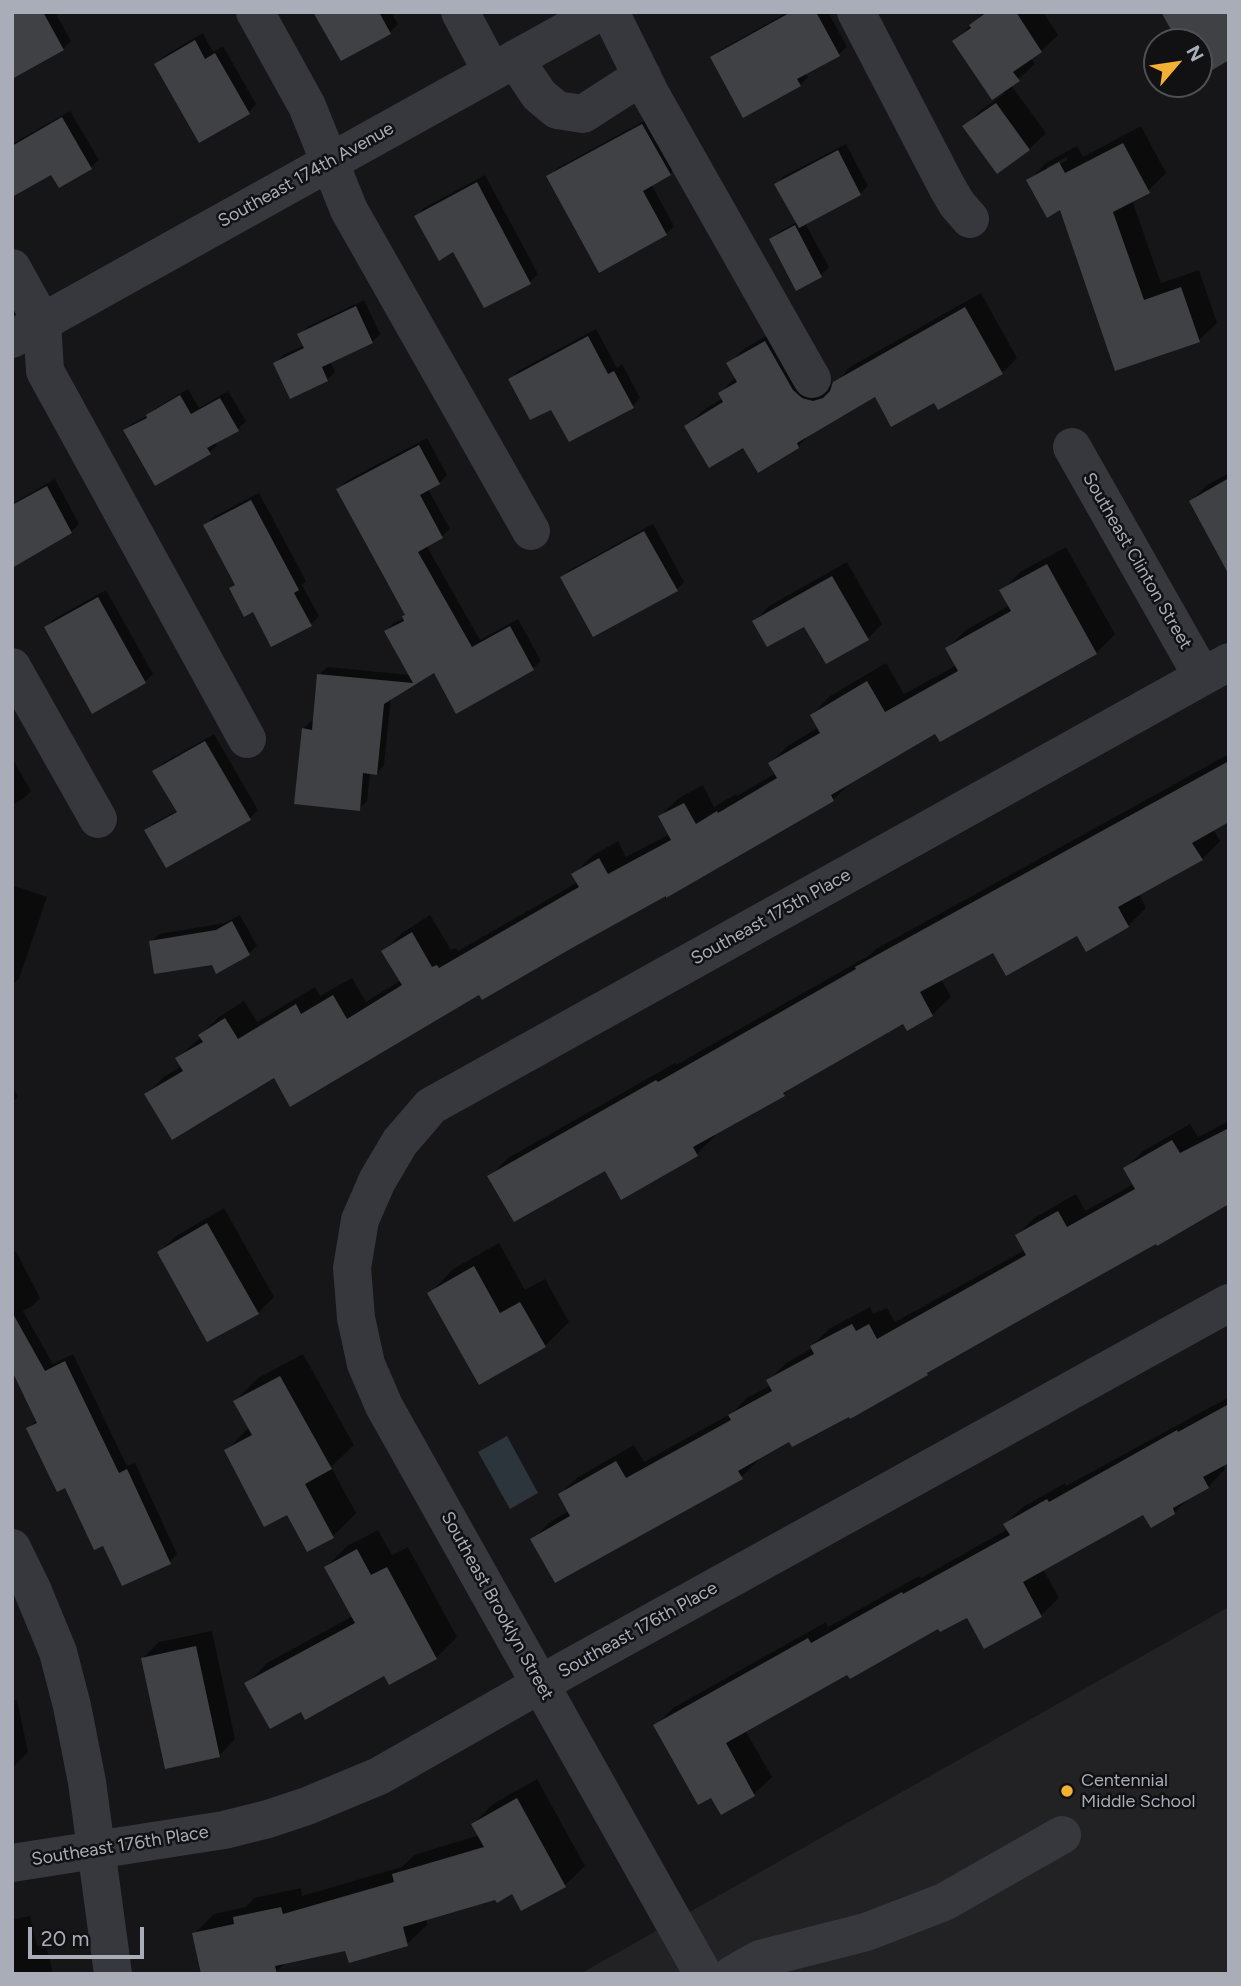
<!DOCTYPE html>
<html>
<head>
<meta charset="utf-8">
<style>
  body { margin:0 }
  #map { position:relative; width:1241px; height:1986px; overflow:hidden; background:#161618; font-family:Figtree,sans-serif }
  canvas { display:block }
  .frame { position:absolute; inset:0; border:14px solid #a8adb8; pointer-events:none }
  .north { position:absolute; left:1143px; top:28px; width:70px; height:70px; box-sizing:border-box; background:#111113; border:2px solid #4d4f55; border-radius:50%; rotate:61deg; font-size:19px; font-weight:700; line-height:28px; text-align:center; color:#a8adb8 }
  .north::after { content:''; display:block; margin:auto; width:24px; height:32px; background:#f2b134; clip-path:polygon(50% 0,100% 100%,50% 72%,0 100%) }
  .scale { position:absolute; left:28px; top:1927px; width:116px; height:32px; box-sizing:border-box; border:4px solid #a8adb8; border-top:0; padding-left:9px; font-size:21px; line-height:24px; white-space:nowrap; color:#a8adb8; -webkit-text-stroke:5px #111113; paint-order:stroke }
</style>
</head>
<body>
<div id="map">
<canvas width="1241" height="1986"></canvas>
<div class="frame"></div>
<div class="north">N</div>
<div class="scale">20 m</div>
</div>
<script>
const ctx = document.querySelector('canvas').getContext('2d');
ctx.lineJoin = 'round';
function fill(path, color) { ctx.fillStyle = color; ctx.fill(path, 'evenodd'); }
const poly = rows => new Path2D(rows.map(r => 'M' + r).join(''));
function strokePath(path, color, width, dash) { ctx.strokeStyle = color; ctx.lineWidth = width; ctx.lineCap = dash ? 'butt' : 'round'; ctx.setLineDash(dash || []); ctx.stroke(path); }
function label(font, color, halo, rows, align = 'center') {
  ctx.font = font + ' Figtree,sans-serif'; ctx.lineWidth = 5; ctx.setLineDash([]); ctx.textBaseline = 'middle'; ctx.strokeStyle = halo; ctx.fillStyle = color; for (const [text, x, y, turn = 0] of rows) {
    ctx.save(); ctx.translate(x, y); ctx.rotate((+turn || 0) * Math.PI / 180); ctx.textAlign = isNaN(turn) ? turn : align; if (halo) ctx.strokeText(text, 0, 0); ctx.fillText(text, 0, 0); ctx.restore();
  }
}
const built = poly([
  [1229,1607,1229,1974,580,1974]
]);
const water = poly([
  [507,1436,538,1493,510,1509,478,1452]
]);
const shadow = poly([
  [12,12,55,12,71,41,63,49],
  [315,12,391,12,398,24,390,32],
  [788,12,828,12,847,47,839,54,805,73,808,77,800,85,712,57,720,50],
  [984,12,1043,12,1058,35,1041,51,1031,58,1035,64,1011,85,1046,133,1029,149,965,126,981,110,1004,94,954,42],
  [203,33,213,52,223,46,256,104,249,112,156,64,164,56],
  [70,111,99,160,91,167,59,186,51,172,12,195,12,144],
  [651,117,678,166,670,174,651,184,674,226,666,234,548,177,556,169],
  [1141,126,1166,173,1148,191,1132,200,1161,283,1199,270,1217,323,1199,340,1116,369,1061,208,1029,181,1046,163,1077,146,1083,157],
  [1066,157,1068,160,1047,171,1047,167],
  [846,144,868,186,860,194,805,223,829,267,821,275,771,240,779,232,797,222,776,184,784,176],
  [485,175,538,274,530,282,454,250,417,216,424,208],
  [981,293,1017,358,1002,373,935,400,875,395,814,431,798,446,759,470,744,445,687,426,702,411,723,398,720,393,735,378,728,364,744,349,781,327,829,386,834,385,850,367],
  [364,300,380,334,372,342,330,362,335,372,327,380,276,363,283,355,305,345,300,335,307,327],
  [596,329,617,368,622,364,640,398,633,406,552,408,510,379,518,371],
  [188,389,199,408,228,391,246,421,238,429,216,441,217,445,209,453,125,431,133,423,149,415,156,408],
  [427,438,447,475,439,483,428,489,450,529,442,536,426,545,480,640,518,619,541,661,533,668,457,711,434,671,391,697,384,765,377,773,370,772,367,801,359,809,303,729,311,721,314,722,319,675,327,667,411,675,386,631,394,623,404,618,406,614,338,489,346,481],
  [1229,473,1229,571,1191,501,1207,485],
  [55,479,79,524,71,532,12,566,12,504],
  [259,493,306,581,302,585,319,616,311,624,272,645,253,610,231,589,236,584,206,525,213,517],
  [653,524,684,582,677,589,562,577,570,570],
  [1066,547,1115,634,1096,653,941,740,936,732,852,781,833,800,479,993,275,1076,146,1095,165,1076,182,1066,177,1058,201,1037,200,1035,219,1017,244,1001,257,1022,315,987,320,996,352,978,366,1002,401,980,384,951,402,933,430,915,451,950,456,948,458,951,578,882,574,874,592,856,618,841,626,857,670,834,660,816,679,798,703,785,714,807,736,794,737,796,776,773,770,763,789,745,819,727,812,715,830,696,886,663,904,694,957,665,947,648,966,630,1010,605,1002,591,1020,572],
  [847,562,882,624,867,639,805,625,755,621,769,606],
  [106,590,153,674,145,682,46,627,54,619],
  [214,734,258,810,250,818,146,830,154,823,178,810,155,771,163,763],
  [1229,754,1229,820,1213,829,1220,841,1202,859,1139,894,1146,908,1128,926,1078,933,993,951,941,979,951,997,932,1015,904,1022,791,1087,784,1094,714,1133,715,1136,697,1154,622,1198,606,1169,490,1176,508,1158,675,1063,676,1065,870,955,876,949],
  [12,758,31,791,23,799,12,805],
  [12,885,47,897,19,979,12,985],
  [240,915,257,946,249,953,213,964,151,942,159,934,225,923],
  [12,1086,18,1097,12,1102],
  [1229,1121,1229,1202,933,1368,927,1374,849,1414,790,1440,758,1458,759,1460,741,1477,533,1539,550,1522,569,1511,560,1494,578,1477,634,1445,644,1462,732,1413,747,1398,771,1385,768,1381,786,1363,813,1348,812,1346,829,1329,870,1307,873,1314,887,1308,895,1322,1025,1250,1017,1235,1034,1218,1076,1194,1085,1211,1134,1184,1125,1169,1143,1151,1190,1124,1198,1137],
  [224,1208,274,1297,258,1313,159,1252,176,1236],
  [499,1243,525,1290,545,1279,569,1322,545,1346,429,1294,453,1269],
  [16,1251,40,1298,32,1306,23,1311,53,1364,73,1354,127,1466,135,1463,177,1554,170,1562,66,1486,28,1429,36,1421,12,1367,12,1253],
  [303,1354,354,1445,331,1467,356,1513,333,1536,308,1550,287,1513,226,1451,249,1427,235,1401,258,1378],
  [1229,1397,1229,1461,1222,1464,1225,1469,1208,1487,1191,1496,1174,1513,1144,1513,1043,1569,1059,1598,1041,1615,985,1646,968,1615,939,1626,848,1673,745,1730,772,1777,754,1794,722,1812,712,1795,655,1726,673,1708,826,1622,828,1627,919,1576,921,1578,1008,1529,1005,1524,1023,1507,1065,1483,1066,1486],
  [378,1530,392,1555,408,1547,457,1637,436,1658,385,1673,301,1709,247,1684,267,1663,353,1616,326,1567,347,1546],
  [212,1631,235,1739,219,1756,143,1658,159,1642],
  [17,1700,28,1752,12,1768,12,1701],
  [537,1779,585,1866,565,1885,522,1909,512,1892,426,1919,427,1925,407,1944,346,1949,287,1961,276,1972,194,1934,214,1914,246,1907,254,1898,301,1888,302,1896,402,1867,414,1855,480,1835,473,1824,493,1804],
  [30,1916,37,1946,46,1945,53,1974,12,1974,12,1920]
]);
const building = poly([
  [12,12,43,12,64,50,12,79],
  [313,12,379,12,391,34,341,61],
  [791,12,816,12,840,56,797,79,801,86,743,118,710,57],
  [987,12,1016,12,1042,52,1013,72,1020,81,992,100,952,41,971,28,969,25],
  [1161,12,1229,12,1229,60,1199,78,1199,42,1178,42],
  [195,40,205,59,215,53,250,114,199,143,154,64],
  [996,103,1030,150,997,174,962,126],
  [62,117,92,169,59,188,51,175,12,197,12,146],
  [642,124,671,175,643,191,667,235,599,273,546,176],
  [1123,143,1150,193,1113,212,1144,300,1181,287,1200,342,1115,371,1060,210,1047,218,1026,180,1059,162,1065,173],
  [838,150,861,195,799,228,774,184],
  [477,182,531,284,484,308,453,252,439,261,414,216],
  [795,225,822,277,796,291,769,239],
  [356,306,373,343,322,367,328,381,290,399,273,363,304,348,297,334],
  [965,307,1003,374,938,410,934,403,891,427,875,397,797,443,799,448,758,473,743,448,709,468,684,426,723,402,718,393,737,382,726,363,765,341,793,390,802,398,813,401,823,398,830,391,833,382],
  [588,336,608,374,614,371,634,408,569,442,551,410,530,420,508,379],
  [180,395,191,414,220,398,239,431,207,448,211,454,155,486,123,430,147,418,146,415],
  [419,445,440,484,420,495,443,538,418,552,472,647,510,626,534,670,456,714,434,673,384,704,377,775,363,773,360,811,294,804,302,728,312,730,317,674,413,683,384,631,404,621,402,616,405,615,336,489],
  [1229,478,1229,575,1189,501],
  [47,486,72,533,12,568,12,505],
  [251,500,299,590,294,593,312,626,271,647,253,612,244,617,229,588,235,585,203,525],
  [644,531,678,591,593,637,560,577],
  [1047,564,1097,654,940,742,935,734,831,795,834,801,666,898,666,896,572,948,482,1000,479,995,290,1107,274,1078,172,1140,144,1094,183,1071,175,1058,203,1042,198,1035,225,1018,238,1039,296,1004,301,1014,333,995,347,1019,402,985,381,951,412,932,432,967,437,965,439,968,579,887,571,874,599,858,608,874,671,840,658,816,684,803,696,824,717,811,718,813,777,778,768,763,820,733,810,715,867,681,885,712,958,671,945,648,1011,611,999,590],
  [832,576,869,640,826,664,804,627,767,647,752,621],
  [98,597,146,683,92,714,44,627],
  [205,741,251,820,166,868,144,830,177,812,152,771],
  [1229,761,1229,822,1192,843,1203,860,1118,907,1129,927,1086,952,1077,936,1006,976,993,953,920,992,933,1016,907,1031,903,1024,783,1093,785,1096,693,1147,698,1156,621,1200,605,1171,514,1222,487,1176,656,1080,658,1082,856,969,855,967],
  [232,921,250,955,216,974,212,965,154,974,149,941,216,930],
  [1229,1128,1229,1204,1157,1246,1156,1244,1024,1318,927,1373,928,1375,850,1419,849,1417,792,1447,789,1442,738,1471,743,1479,555,1583,530,1539,570,1516,558,1494,616,1461,626,1478,731,1420,728,1415,772,1391,766,1380,814,1354,810,1346,852,1324,856,1331,869,1324,877,1339,1026,1255,1015,1235,1058,1211,1067,1227,1135,1189,1123,1168,1172,1140,1180,1153],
  [207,1223,259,1314,207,1342,157,1252],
  [474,1266,500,1313,520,1302,546,1347,479,1385,427,1293],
  [12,1312,45,1371,65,1361,119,1473,127,1469,171,1564,122,1586,103,1546,94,1550,65,1488,57,1492,26,1428,37,1423,12,1371],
  [280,1376,332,1469,305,1484,334,1538,307,1552,287,1515,264,1527,224,1450,252,1435,233,1401],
  [1229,1404,1229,1463,1203,1477,1209,1488,1173,1508,1175,1514,1151,1528,1143,1515,1023,1582,1042,1617,984,1649,967,1618,940,1632,938,1629,850,1679,847,1675,726,1743,755,1796,721,1815,711,1798,698,1805,653,1725,808,1638,811,1643,902,1592,903,1594,1010,1535,1003,1524,1047,1499,1049,1502,1177,1430,1178,1432],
  [357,1549,371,1575,387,1567,437,1659,389,1685,384,1676,305,1720,301,1712,270,1729,244,1683,355,1623,324,1567],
  [196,1646,220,1757,165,1769,141,1658],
  [517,1798,566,1887,521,1911,512,1894,497,1903,495,1900,403,1927,408,1946,349,1963,345,1951,275,1966,277,1974,201,1974,192,1933,234,1924,233,1917,281,1907,283,1914,394,1882,392,1874,484,1847,471,1824]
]);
const minor = poly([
  [255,12,307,106,349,210,531,531],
  [460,12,492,72],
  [610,12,650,93,812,379],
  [856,12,947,187,957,204,970,219],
  [515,59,539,95,557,110,583,114,642,76],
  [12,268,42,322,45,371,247,739],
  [12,339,600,12],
  [1072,447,1202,676],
  [12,667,98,819],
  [12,1548,32,1589,58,1652,72,1706,87,1782,113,1974],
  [12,1863,224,1830,268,1819,307,1806,379,1776,567,1669,1229,1303],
  [703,1974,384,1406,366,1364,356,1318,352,1268,360,1220,377,1181,400,1142,431,1106,1229,662],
  [733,1974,760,1959,866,1932,944,1902,1062,1835]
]);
const markers = [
  [1067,1791,7,"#f2b134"]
];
const streetNames = [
  ["Southeast 174th Avenue",306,175,-29],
  ["Southeast Clinton Street",1137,561,60],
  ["Southeast 175th Place",771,917,-29],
  ["Southeast Brooklyn Street",497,1606,61],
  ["Southeast 176th Place",638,1630,-29],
  ["Southeast 176th Place",120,1846,-9]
];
const poiNames = [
  ["Centennial",1081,1781],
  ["Middle School",1081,1802]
];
fill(built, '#222225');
fill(water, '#2c353c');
fill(shadow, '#0007');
fill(building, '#404145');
strokePath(minor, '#37383d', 38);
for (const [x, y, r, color] of markers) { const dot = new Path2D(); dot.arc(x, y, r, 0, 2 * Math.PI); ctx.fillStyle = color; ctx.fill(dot); strokePath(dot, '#111113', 2.5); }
label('18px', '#a8adb8', '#111113', streetNames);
label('18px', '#a8adb8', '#111113', poiNames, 'left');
</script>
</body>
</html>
